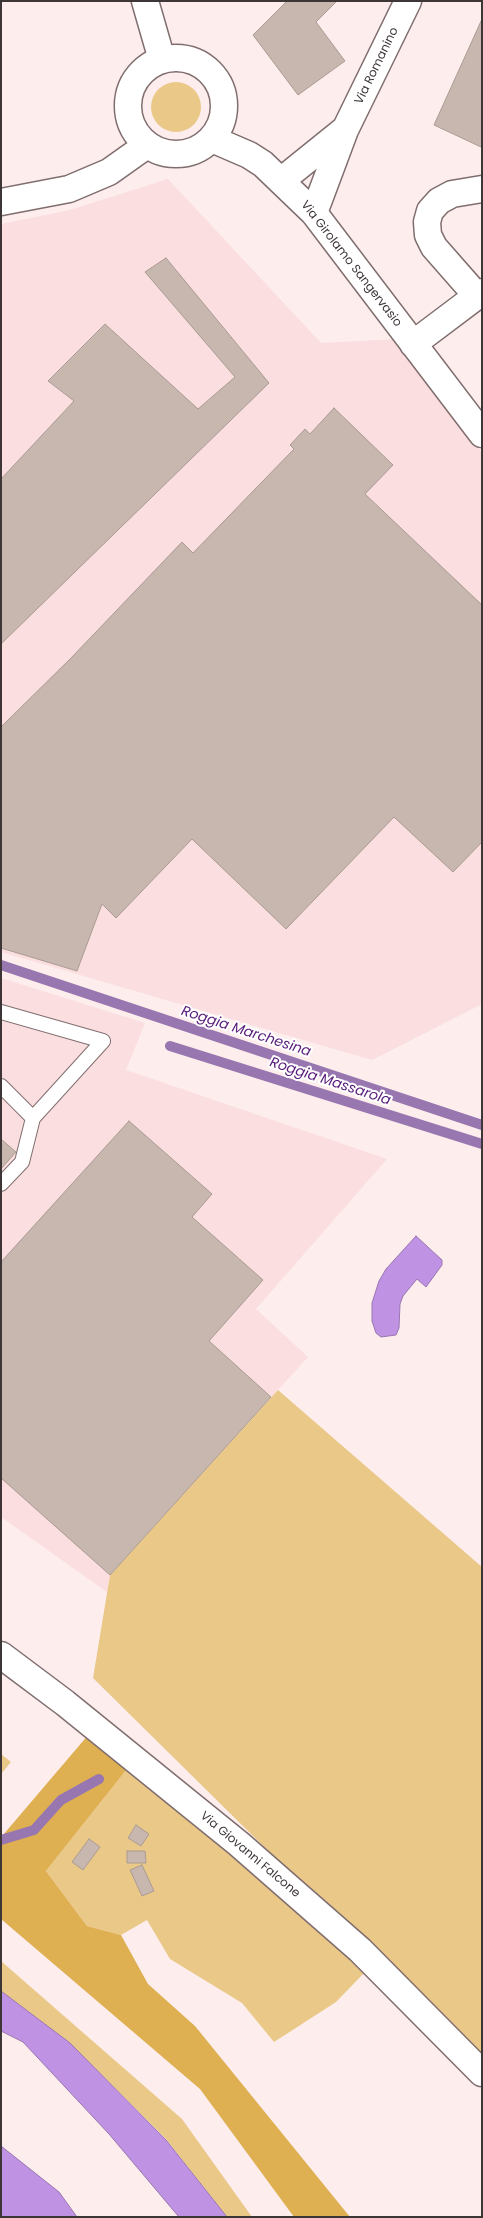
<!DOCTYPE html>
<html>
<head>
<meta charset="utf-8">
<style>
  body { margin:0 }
  #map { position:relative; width:483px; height:2218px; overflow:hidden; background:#fdeded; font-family:Poppins,sans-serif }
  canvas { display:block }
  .frame { position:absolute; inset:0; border:2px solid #3e3636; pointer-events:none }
</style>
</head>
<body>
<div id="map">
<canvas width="483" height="2218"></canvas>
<div class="frame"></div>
</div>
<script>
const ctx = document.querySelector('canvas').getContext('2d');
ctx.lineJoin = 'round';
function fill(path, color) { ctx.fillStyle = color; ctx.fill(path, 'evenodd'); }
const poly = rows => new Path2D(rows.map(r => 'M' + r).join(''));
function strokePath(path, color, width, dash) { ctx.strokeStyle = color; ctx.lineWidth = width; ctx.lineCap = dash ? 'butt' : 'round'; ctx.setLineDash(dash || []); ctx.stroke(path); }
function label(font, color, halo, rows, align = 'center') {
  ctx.font = font + ' Poppins,sans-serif'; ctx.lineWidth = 4; ctx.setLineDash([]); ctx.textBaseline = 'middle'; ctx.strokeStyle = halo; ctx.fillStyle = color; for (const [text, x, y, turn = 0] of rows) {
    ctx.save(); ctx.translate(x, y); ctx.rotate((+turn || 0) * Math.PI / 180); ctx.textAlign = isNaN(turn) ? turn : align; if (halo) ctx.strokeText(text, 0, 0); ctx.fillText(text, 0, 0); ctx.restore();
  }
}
const built = poly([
  [168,179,321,343,397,339,482,453,482,1004,372,1060,1,952,1,224,70,210],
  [1,978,145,1023,126,1070,387,1159,256,1309,308,1357,110,1575,107,1592,1,1517]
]);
const green = poly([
  '151 107a25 25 0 1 1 50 0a25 25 0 1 1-50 0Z',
  [278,1390,482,1567,482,2062,93,1678,110,1575],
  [1,1754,11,1762,1,1774],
  [131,1764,365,1972,336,2002,274,2042,242,2003,170,1959,147,1920,121,1935,87,1926,46,1871],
  [1,1961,182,2119,252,2217,227,2217,166,2139,70,2043,1,1991]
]);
const forest = poly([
  [89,1734,131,1764,46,1871,87,1926,121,1935,148,1984,195,2026,350,2217,294,2217,200,2089,1,1919,1,1834,3,1835]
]);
const water = poly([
  [416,1236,442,1260,442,1265,426,1287,417,1279,403,1296,400,1304,399,1328,396,1335,381,1337,376,1333,372,1321,372,1303,379,1281,386,1269,416,1236],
  [1,1991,70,2043,166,2140,227,2217,179,2217,109,2134,23,2042,1,2031,1,1991],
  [1,2146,59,2192,77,2217,1,2217,1,2146]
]);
const stream = poly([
  [1,965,482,1125],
  [170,1046,482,1144],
  [1,1840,34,1830,61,1800,99,1779]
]);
const building = poly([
  [287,1,337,1,316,22,345,61,298,95,253,35,287,1],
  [482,19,482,144,481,147,434,125,482,19],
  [166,258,269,383,1,644,1,479,74,401,48,381,105,324,198,409,235,377,145,272,166,258],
  [334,408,393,465,365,494,482,605,482,842,453,872,394,817,286,929,192,839,116,918,102,904,77,971,1,948,1,727,72,657,182,542,193,553,294,449,290,445,305,429,310,434,334,408],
  [129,1121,212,1194,192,1217,263,1280,209,1341,271,1397,110,1575,1,1478,1,1262,129,1121],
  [1,1139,16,1152,1,1169,1,1139],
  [136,1825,149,1834,141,1846,128,1838,136,1825],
  [89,1839,100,1847,83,1870,72,1862,89,1839],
  [127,1851,145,1851,146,1863,127,1863,127,1851],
  [142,1865,154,1891,142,1896,130,1870,142,1865]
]);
const lane = poly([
  [1,1012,103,1041,33,1118,1,1086],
  [1,1184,22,1162,33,1118]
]);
const street = poly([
  [145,1,162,60],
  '128 106a48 48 0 1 1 96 0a48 48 0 1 1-96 0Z',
  [212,139,249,155,263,164,314,213,482,434],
  [282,180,344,130],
  [1,202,69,189,109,172,147,145],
  [314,213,345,130,408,1],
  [477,296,434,247,428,235,427,222,430,211,439,201,452,194,482,189],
  [413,344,482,292],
  [1,1655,65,1703,239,1844,360,1950,482,2073]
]);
const streetNames = [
  ["Via Romanino",377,66,-64],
  ["Via Girolamo Sangervasio",351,264,52],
  ["Via Giovanni Falcone",250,1855,40]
];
const waterNames = [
  ["Roggia Marchesina",246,1032,18],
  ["Roggia Massarola",330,1082,18]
];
fill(built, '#fbdedf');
fill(green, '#eac888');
fill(forest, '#deb052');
fill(water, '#bf92e3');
strokePath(water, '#9876af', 1);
strokePath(stream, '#9876af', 10);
fill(building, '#c7b7ae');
strokePath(building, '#ab9b93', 1);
strokePath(lane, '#806e6f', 16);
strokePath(street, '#806e6f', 29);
strokePath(lane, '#fff', 14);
strokePath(street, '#fff', 26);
label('12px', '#3e3636', '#fff', streetNames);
label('italic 14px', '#581c7b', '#fff', waterNames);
</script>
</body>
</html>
